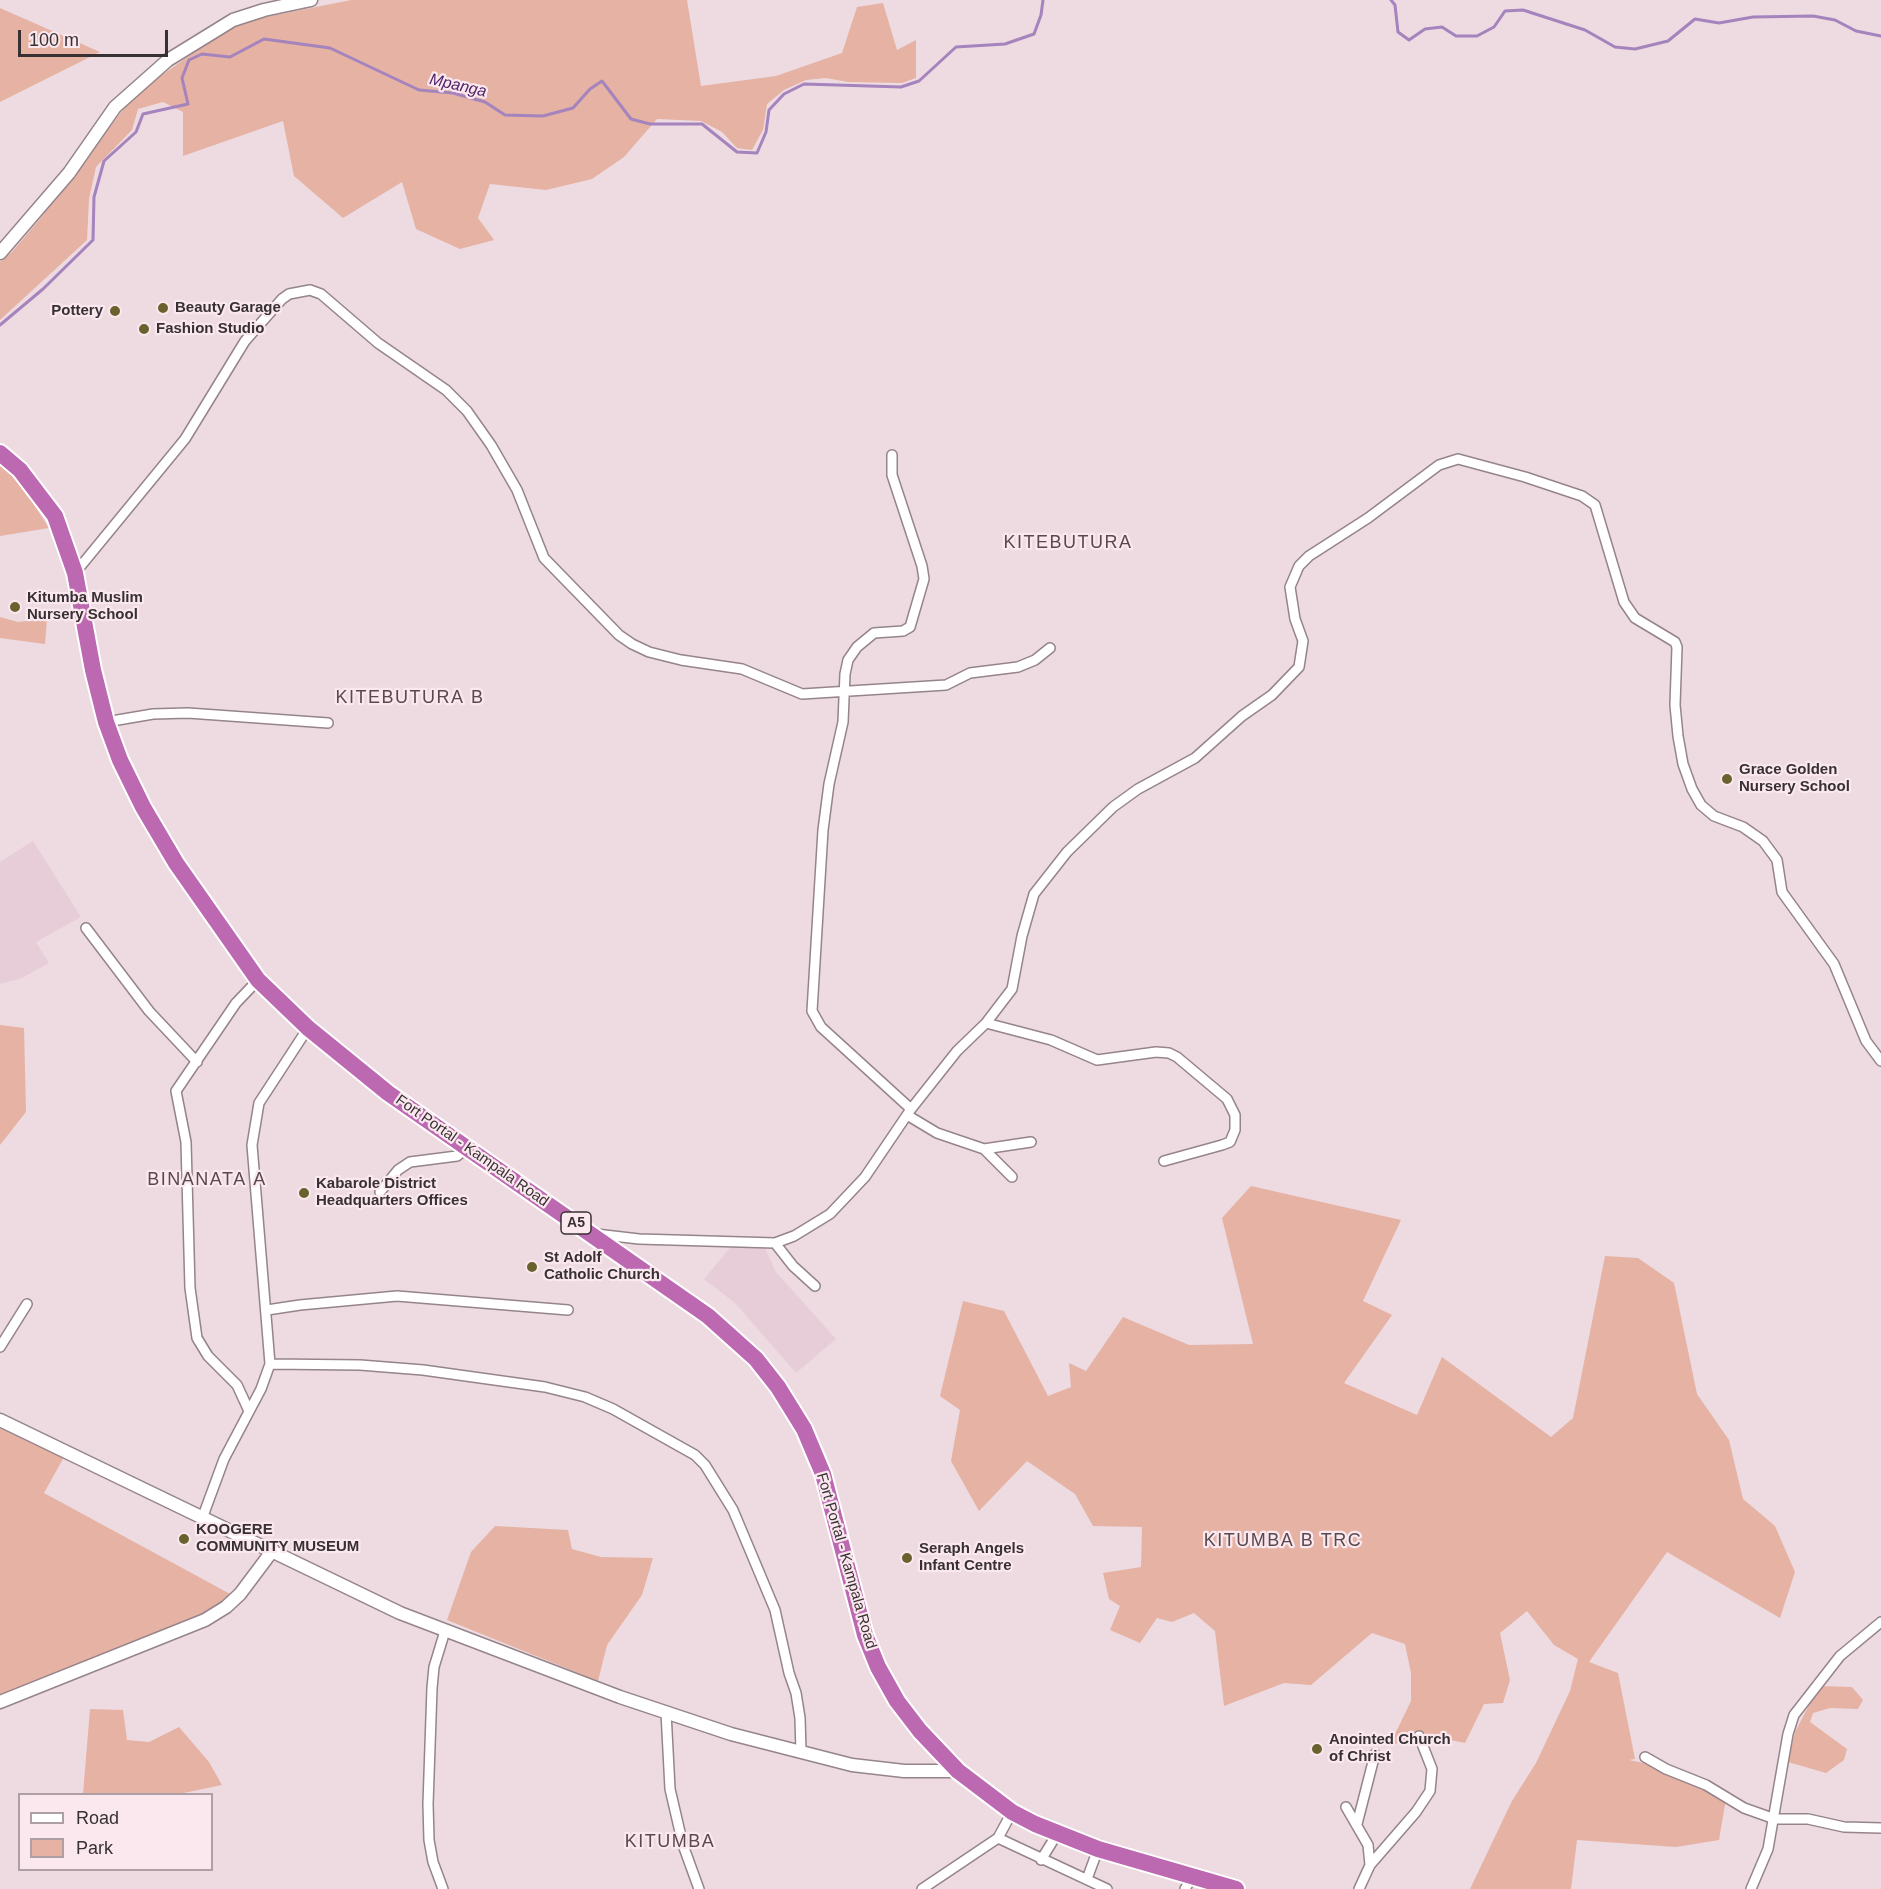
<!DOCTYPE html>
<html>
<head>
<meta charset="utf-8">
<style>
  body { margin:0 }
  #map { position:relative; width:1881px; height:1889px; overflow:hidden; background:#eddbe1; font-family:Arial,sans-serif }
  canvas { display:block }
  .legend { position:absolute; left:18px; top:1793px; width:195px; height:78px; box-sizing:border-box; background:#fbe8ef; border:2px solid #ad9fa4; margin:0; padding:8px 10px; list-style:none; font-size:18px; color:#383134 }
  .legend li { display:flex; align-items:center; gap:12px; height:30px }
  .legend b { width:30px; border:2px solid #ad9fa4 }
  .scale { position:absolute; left:18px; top:30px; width:150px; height:27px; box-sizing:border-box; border:3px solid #383134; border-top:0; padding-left:8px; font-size:18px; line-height:21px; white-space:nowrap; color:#383134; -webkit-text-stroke:4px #fbe8ef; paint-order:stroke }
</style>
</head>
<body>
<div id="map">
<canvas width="1881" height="1889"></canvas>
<ul class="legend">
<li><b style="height:8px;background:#fff"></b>Road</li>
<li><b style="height:16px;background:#e5b2a4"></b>Park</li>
</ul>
<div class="scale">100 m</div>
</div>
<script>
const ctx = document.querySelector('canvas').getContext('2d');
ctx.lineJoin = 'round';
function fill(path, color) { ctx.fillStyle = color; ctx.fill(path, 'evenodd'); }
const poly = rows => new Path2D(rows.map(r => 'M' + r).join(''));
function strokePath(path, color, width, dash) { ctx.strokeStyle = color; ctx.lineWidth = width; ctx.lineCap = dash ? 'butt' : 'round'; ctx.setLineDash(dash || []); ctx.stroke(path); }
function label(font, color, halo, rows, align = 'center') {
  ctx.font = font + ' Arial,sans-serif'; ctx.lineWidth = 4.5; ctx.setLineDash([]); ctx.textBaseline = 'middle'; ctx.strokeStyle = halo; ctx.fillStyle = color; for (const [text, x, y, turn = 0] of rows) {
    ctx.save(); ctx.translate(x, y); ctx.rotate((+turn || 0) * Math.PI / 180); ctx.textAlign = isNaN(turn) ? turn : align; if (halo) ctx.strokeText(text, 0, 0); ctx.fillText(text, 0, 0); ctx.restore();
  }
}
const built = poly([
  [33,841,81,917,36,942,49,963,22,978,0,984,0,862],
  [733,1244,763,1244,776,1272,836,1339,796,1373,735,1303,704,1279]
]);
const green = poly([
  [351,0,687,0,701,86,776,76,842,53,857,7,883,3,897,50,916,40,916,78,902,83,848,82,826,78,806,80,784,90,767,104,763,130,752,150,737,148,722,132,701,121,657,119,624,157,592,179,546,190,490,184,478,218,494,240,460,249,416,229,402,182,343,218,294,176,283,121,183,156,183,112,163,102,138,109,132,130,96,167,89,199,87,240,0,320,0,262,12,252,39,220,135,94,236,23],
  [0,8,100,52,0,102],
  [0,463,16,476,49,528,0,536],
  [0,617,18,622,47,619,45,644,0,638],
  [0,1025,24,1028,26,1112,0,1145],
  [1251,1186,1401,1220,1363,1301,1392,1315,1344,1383,1417,1415,1442,1357,1551,1437,1573,1418,1605,1256,1638,1258,1674,1283,1697,1394,1729,1440,1743,1499,1775,1526,1795,1572,1780,1618,1667,1552,1589,1662,1618,1673,1635,1759,1629,1760,1658,1766,1726,1799,1719,1840,1676,1847,1577,1840,1571,1889,1470,1889,1512,1801,1536,1763,1570,1691,1578,1659,1554,1645,1527,1611,1500,1633,1510,1680,1503,1703,1484,1704,1465,1743,1420,1734,1393,1745,1395,1734,1411,1701,1411,1673,1405,1644,1372,1633,1311,1685,1284,1683,1224,1706,1215,1631,1194,1613,1172,1622,1157,1618,1140,1643,1110,1630,1120,1606,1109,1599,1103,1573,1141,1567,1142,1527,1093,1526,1075,1494,1027,1461,979,1511,951,1461,960,1410,940,1396,963,1301,1004,1311,1048,1396,1071,1387,1069,1363,1086,1371,1123,1317,1189,1345,1253,1344,1222,1218],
  [0,1425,64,1457,44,1493,232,1595,223,1607,0,1698],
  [495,1526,568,1530,572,1549,601,1557,653,1558,642,1595,607,1645,598,1681,447,1620,471,1552],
  [1819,1686,1852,1687,1863,1700,1858,1709,1830,1708,1813,1713,1810,1722,1847,1749,1844,1760,1826,1773,1788,1762,1795,1732],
  [90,1709,123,1710,127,1740,149,1742,179,1727,209,1762,222,1785,179,1794,83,1794]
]);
const stream = poly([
  [1391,0,1395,5,1398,32,1409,40,1425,29,1442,27,1456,36,1477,36,1494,27,1505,11,1523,10,1585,30,1615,47,1635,49,1668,41,1695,19,1719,23,1753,17,1813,16,1835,20,1856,31,1881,36],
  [0,325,43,289,93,240,94,197,104,161,136,132,143,114,188,104,182,78,189,60,202,54,230,57,264,39,330,48,419,90,453,93,485,102,505,115,543,116,573,108,590,89,602,81,631,119,650,124,702,124,737,152,757,153,766,132,769,110,784,94,804,84,901,87,919,81,956,47,1005,44,1034,34,1041,15,1043,0]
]);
const street = poly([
  [892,455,892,475,922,566,924,579,910,627,903,631,874,633,857,647,848,660,845,674,843,722,829,784,823,830,812,1011,821,1027,911,1109],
  [75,573,185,439,245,341,282,299,289,294,310,290,321,294,378,343,446,390,467,411,491,445,517,490,544,558,619,635,632,644,649,652,681,660,742,669,802,694,946,685,970,673,1018,667,1035,660,1050,648],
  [106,722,153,714,188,713,328,723],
  [86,928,149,1011,197,1062],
  [986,1023,1051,1040,1097,1060,1156,1052,1169,1053,1177,1057,1227,1099,1235,1115,1235,1130,1230,1142,1222,1145,1164,1161],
  [907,1115,937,1133,984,1149,1031,1142],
  [984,1149,1012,1177],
  [380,1192,398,1170,410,1162,457,1156,468,1147],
  [596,1234,639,1239,775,1243,794,1236,830,1214,865,1177,911,1109,957,1051,986,1023,1012,989,1022,936,1034,894,1067,852,1113,807,1138,789,1195,758,1242,716,1272,695,1299,667,1303,641,1295,619,1290,587,1299,566,1309,556,1368,518,1439,465,1458,459,1525,477,1582,496,1595,505,1624,602,1635,618,1675,642,1677,647,1675,705,1678,736,1683,764,1692,789,1701,805,1714,816,1743,827,1763,841,1777,860,1782,892,1834,964,1866,1041,1881,1061],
  [775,1243,793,1266,815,1286],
  [267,1310,300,1305,397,1296,568,1310],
  [0,1347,27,1304],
  [270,1364,360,1365,423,1370,545,1387,585,1397,613,1409,695,1455,705,1465,733,1510,775,1610,789,1673,796,1693,800,1718,801,1752],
  [249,1411,237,1385,208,1356,197,1338,190,1288,186,1142,176,1091,236,1003,258,980],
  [203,1516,224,1459,261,1389,270,1364,252,1145,259,1103,308,1028],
  [666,1712,670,1789,683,1845,699,1889],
  [1645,1757,1666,1769,1706,1785,1744,1808,1775,1819,1808,1819,1844,1827,1881,1828],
  [1346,1807,1368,1845,1370,1865,1359,1889],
  [1357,1824,1375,1754],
  [998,1838,1107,1889],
  [1041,1860,1057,1834],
  [1370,1865,1416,1812,1430,1791,1432,1769,1419,1736],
  [1087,1879,1098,1849],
  [443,1889,433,1862,429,1840,428,1804,432,1688,434,1667,445,1631],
  [922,1889,998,1838,1012,1812],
  [1185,1889,1192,1877],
  [1751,1889,1768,1849,1788,1734,1794,1715,1840,1656,1881,1622]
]);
const secondary = poly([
  [0,253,69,173,115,107,168,60,233,20,264,10,311,0],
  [0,1420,400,1613,620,1697,731,1734,852,1765,904,1771,958,1771],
  [0,1702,205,1620,226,1607,240,1594,273,1550]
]);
const highway = poly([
  [0,453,20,470,55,516,75,573,93,670,106,722,120,760,143,807,176,863,258,980,308,1028,388,1093,708,1316,756,1359,778,1387,804,1429,823,1474,865,1635,878,1667,897,1701,920,1731,958,1771,1012,1812,1035,1824,1098,1849,1236,1889]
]);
const markers = [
  [163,308,6,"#69622e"],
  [115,311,6,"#69622e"],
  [144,329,6,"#69622e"],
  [15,607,6,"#69622e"],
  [1727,779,6,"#69622e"],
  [304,1193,6,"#69622e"],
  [532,1267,6,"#69622e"],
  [184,1539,6,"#69622e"],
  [907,1558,6,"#69622e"],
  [1317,1749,6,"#69622e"]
];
const shields = [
  [576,1223,30]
];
const shieldNames = [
  ["A5",576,1223]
];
const poiNames = [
  ["Beauty Garage",175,308],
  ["Pottery",103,311,"right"],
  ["Fashion Studio",156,329],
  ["Kitumba Muslim",27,598],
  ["Nursery School",27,615],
  ["Grace Golden",1739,770],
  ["Nursery School",1739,787],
  ["Kabarole District",316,1184],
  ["Headquarters Offices",316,1201],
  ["St Adolf",544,1258],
  ["Catholic Church",544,1275],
  ["KOOGERE",196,1530],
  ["COMMUNITY MUSEUM",196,1547],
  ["Seraph Angels",919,1549],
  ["Infant Centre",919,1566],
  ["Anointed Church",1329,1740],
  ["of Christ",1329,1757]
];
const streetNames = [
  ["Fort Portal - Kampala Road",472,1151,35],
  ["Fort Portal - Kampala Road",846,1561,74]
];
const waterNames = [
  ["Mpanga",458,86,13]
];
const quarterNames = [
  ["KITEBUTURA",1068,543],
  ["KITEBUTURA B",410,698],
  ["BINANATA A",207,1180],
  ["KITUMBA B TRC",1283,1541],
  ["KITUMBA",670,1842]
];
fill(built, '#e7cdd7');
fill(green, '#e5b2a4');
strokePath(stream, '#a583bd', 3);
strokePath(street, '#95848a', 12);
strokePath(secondary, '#95848a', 15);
strokePath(highway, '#fff', 20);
strokePath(street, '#fff', 9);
strokePath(secondary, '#fff', 12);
strokePath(highway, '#bd69b2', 16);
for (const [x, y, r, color] of markers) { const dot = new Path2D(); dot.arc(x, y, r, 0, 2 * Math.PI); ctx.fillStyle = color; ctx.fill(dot); strokePath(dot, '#fbe8ef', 2); }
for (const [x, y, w] of shields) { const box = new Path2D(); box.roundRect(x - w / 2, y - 11, w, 22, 4.5); ctx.fillStyle = '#fbe8ef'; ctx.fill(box); strokePath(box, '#383134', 1.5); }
label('bold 14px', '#383134', null, shieldNames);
label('bold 15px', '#383134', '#fbe8ef', poiNames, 'left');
label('15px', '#383134', '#fbe8ef', streetNames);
label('italic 16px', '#4f2369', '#fbe8ef', waterNames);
ctx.letterSpacing = '1.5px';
label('18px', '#59494f', '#fbe8ef', quarterNames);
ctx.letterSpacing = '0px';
</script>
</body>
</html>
